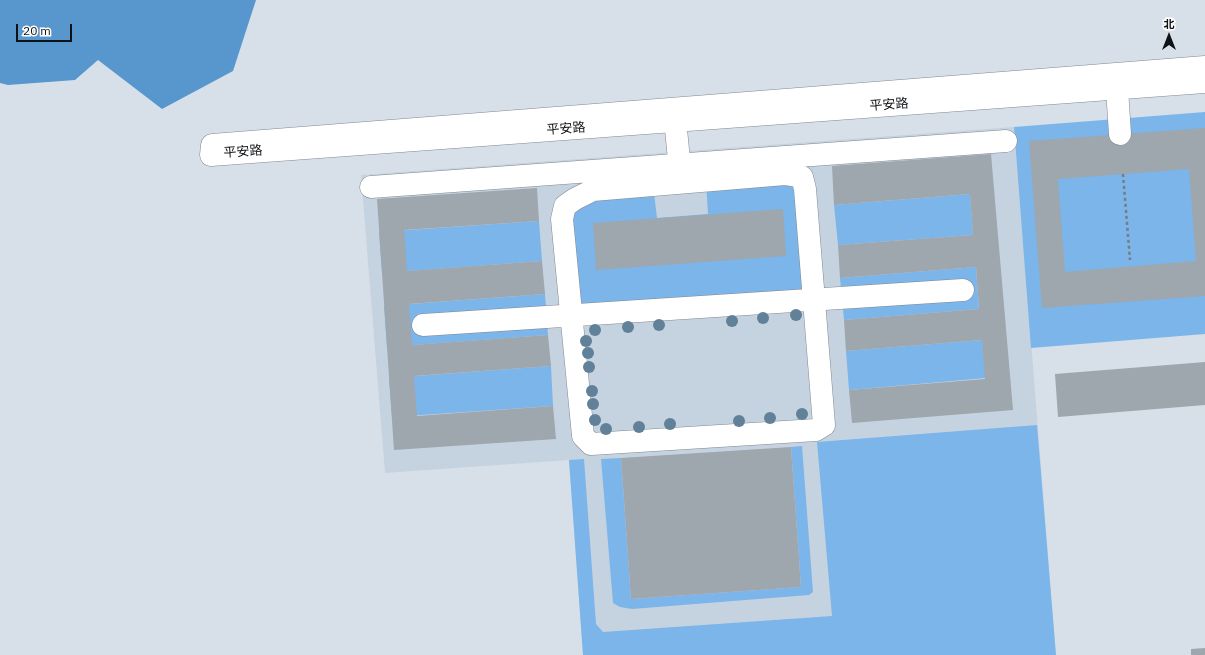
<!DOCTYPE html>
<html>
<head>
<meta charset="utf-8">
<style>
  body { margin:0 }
  #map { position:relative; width:1205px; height:655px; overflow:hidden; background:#d7e0e8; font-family:"IBM Plex Sans","Noto Sans SC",sans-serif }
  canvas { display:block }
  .north { position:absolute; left:1149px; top:16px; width:40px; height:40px; -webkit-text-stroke:3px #fff; paint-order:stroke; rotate:0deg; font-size:11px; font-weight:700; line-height:16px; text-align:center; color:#0f1215 }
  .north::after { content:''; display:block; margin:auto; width:14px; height:18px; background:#0f1215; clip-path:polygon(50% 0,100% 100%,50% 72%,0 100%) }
  .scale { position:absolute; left:16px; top:24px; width:56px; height:18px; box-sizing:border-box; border:2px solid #0f1215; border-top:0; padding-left:5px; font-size:12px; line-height:14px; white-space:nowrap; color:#0f1215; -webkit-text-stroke:3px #fff; paint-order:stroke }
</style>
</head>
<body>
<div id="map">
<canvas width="1205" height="655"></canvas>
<div class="north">北</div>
<div class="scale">20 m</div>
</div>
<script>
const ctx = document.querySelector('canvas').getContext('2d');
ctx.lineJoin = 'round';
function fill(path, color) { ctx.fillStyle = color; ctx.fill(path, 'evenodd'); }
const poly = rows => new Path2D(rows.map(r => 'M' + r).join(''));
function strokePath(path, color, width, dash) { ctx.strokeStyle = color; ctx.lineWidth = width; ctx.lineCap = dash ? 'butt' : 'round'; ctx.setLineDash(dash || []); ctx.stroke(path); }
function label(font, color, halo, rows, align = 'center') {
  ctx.font = font + ' "IBM Plex Sans","Noto Sans SC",sans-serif'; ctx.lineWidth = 3; ctx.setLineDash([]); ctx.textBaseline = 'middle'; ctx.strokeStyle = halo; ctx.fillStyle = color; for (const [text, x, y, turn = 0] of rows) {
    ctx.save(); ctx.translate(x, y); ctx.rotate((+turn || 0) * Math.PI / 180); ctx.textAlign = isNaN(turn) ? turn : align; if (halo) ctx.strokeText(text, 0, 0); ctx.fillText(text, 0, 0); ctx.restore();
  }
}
const built = poly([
  [1014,127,1056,655,583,655,569,460,385,473,361,175]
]);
const green = poly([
  [1205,112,1205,334,1031,348,1014,127],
  [802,177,815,299,571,316,565,206,653,185,657,218,708,214,706,181],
  [970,194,973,235,838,245,834,205],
  [539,221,542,261,382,273,379,232],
  [976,267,979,309,844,320,840,278],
  [545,294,548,335,387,347,384,306],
  [982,340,986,378,849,390,846,351],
  [551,366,553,406,392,417,389,378],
  [1037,425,1056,655,583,655,569,460,584,459,596,624,603,632,832,616,817,442],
  [802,446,813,592,809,595,632,609,620,607,613,603,601,459,621,458,631,599,801,587,791,447]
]);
const water = poly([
  [0,0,256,0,233,71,162,109,98,60,75,80,8,85,0,83]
]);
const building = poly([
  [1205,128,1205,296,1042,308,1029,141],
  [1189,169,1196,261,1065,272,1058,179],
  [991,154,1013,410,852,423,849,390,985,379,982,340,846,351,844,320,979,309,976,267,840,278,838,245,973,235,970,194,834,205,832,166],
  [537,188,539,221,404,230,407,271,542,261,545,294,409,304,412,345,548,335,551,366,414,376,417,416,553,406,556,439,394,450,377,199],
  [783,209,786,256,596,270,593,223],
  [1205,362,1205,405,1058,417,1055,374],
  [791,447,801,587,631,599,621,458],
  [1205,648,1205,655,1191,655,1191,649]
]);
const path = poly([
  [1123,174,1130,260]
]);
const minor = poly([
  [1205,67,212,145,211,155,1205,82],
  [1116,74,1120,134],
  [674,109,681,180],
  [785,174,802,177,805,189,824,425,816,430,591,444,583,436,562,219,565,206,575,199,593,190,785,174],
  [371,187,1006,141],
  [423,325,963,290]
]);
const trees = [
  [796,315],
  [763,318],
  [732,321],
  [659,325],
  [628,327],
  [595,330],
  [586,341],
  [588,353],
  [589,367],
  [592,391],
  [593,404],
  [802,414],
  [770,418],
  [595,420],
  [739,421],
  [670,424],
  [639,427],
  [606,429]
];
const streetNames = [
  ["平安路",889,105,-4],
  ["平安路",566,129,-4],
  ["平安路",243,152,-4]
];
fill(built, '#c5d3e1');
fill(green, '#7bb5e9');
fill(water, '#5797ce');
fill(building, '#9ea6ae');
strokePath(minor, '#818890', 23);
strokePath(path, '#767c81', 2.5, [3, 3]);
strokePath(minor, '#fff', 22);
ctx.fillStyle = '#618199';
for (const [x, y] of trees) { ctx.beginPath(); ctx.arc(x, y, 6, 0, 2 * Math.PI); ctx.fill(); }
label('13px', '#0f1215', '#fff', streetNames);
</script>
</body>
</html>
